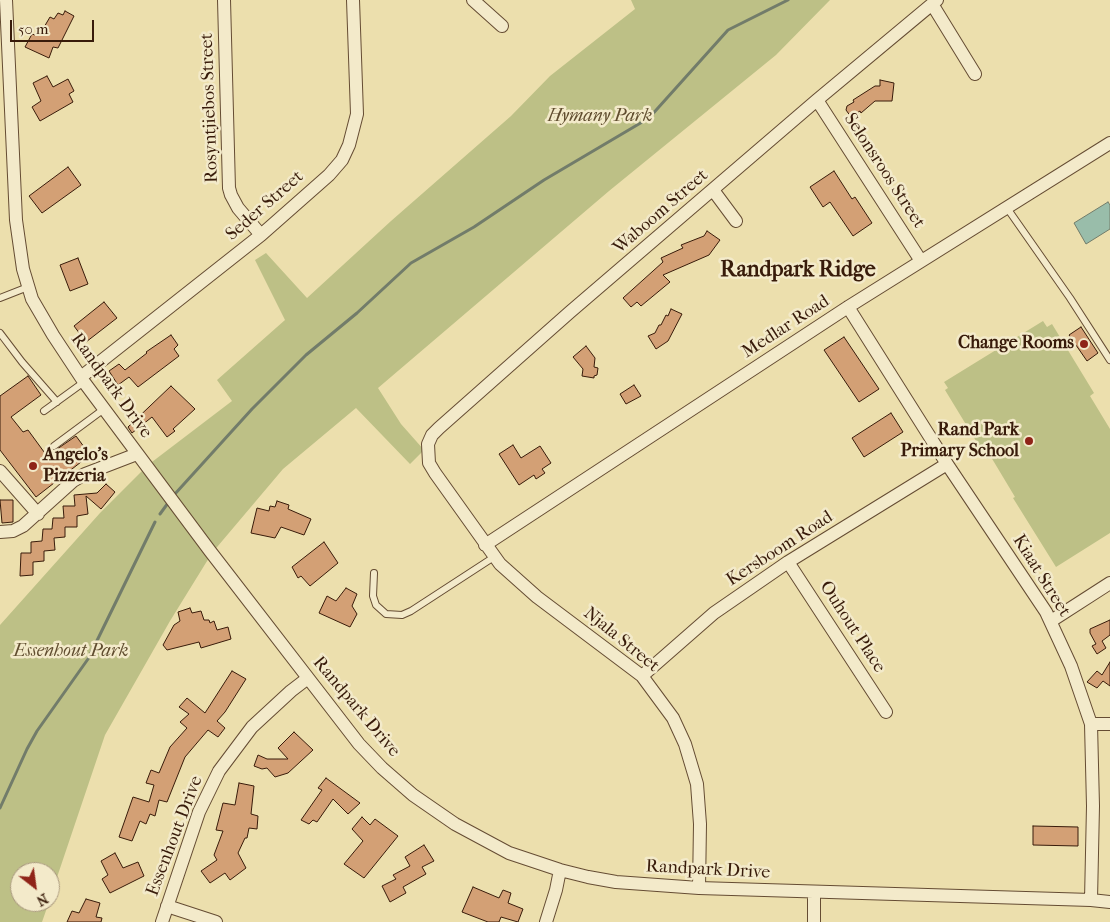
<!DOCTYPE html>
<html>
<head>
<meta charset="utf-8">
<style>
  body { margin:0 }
  #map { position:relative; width:1110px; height:922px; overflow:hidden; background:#ecdfad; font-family:"IM FELL French Canon",serif }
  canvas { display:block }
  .north { position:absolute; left:10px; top:862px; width:50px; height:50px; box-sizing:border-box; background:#f3eaca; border:1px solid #a8977d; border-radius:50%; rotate:150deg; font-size:14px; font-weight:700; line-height:20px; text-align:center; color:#381b0a }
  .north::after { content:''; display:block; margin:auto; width:18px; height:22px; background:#8f2418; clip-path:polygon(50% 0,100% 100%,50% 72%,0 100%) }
  .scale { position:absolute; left:10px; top:20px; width:84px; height:22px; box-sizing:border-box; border:2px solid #381b0a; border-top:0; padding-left:6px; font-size:15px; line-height:18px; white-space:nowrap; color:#381b0a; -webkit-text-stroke:4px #f3eaca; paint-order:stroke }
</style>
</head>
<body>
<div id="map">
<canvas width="1110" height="922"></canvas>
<div class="north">N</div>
<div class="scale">50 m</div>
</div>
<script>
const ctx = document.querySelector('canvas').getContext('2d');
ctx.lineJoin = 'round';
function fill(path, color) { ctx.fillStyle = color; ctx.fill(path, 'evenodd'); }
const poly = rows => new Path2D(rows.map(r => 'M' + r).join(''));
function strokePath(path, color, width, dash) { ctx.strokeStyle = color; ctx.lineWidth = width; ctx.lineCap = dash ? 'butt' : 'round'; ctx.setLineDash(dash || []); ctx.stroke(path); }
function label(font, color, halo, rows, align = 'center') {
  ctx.font = font + ' "IM FELL French Canon",serif'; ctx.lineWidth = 5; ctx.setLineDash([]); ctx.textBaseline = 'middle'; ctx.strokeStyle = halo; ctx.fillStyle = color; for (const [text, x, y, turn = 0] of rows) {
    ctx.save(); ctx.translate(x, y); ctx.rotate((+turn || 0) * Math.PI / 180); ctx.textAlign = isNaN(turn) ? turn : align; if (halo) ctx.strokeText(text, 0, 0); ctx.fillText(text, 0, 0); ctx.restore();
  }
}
const green = poly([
  [631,0,830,0,776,55,609,191,378,388,401,424,424,450,410,464,356,408,283,469,212,553,170,621,105,735,50,898,50,872,20,872,20,902,49,902,42,922,0,922,0,625,100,513,148,465,232,401,217,380,285,320,255,260,266,253,307,298,391,221,511,116,550,76,635,9],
  [1043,321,1047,327,1052,324,1094,393,1090,396,1110,429,1110,533,1056,567,1013,498,1015,497,991,457,987,459,945,390,948,388,944,382]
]);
const water = poly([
  [1108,202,1110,205,1110,229,1086,244,1074,223,1108,202]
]);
const stream = poly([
  [174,495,252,409,306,355,357,313,411,263,474,227,544,180,649,118,728,30,788,0],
  [160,514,168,503],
  [0,808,27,749,37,731,88,659,155,522]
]);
const building = poly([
  [65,11,74,16,58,48,53,47,49,58,25,47,32,34,35,35,36,32,40,34,50,17,54,19,58,13,63,15,65,11],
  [47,76,53,87,68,79,74,91,69,94,73,102,40,121,32,107,41,101,33,83,47,76],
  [880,80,894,83,892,101,875,101,861,113,860,111,851,117,846,110,847,106,854,102,853,100,875,86,880,86,880,80],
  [68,167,81,185,42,213,29,196,68,167],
  [834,171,852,199,855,197,872,223,853,236,830,202,823,207,810,187,834,171],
  [707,231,720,240,709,255,663,275,670,282,641,306,637,302,631,307,623,298,663,262,661,258,683,248,681,245,704,236,707,231],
  [78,258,88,284,70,291,60,265,78,258],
  [104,302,117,318,86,342,74,326,104,302],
  [671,309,682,314,668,341,656,349,648,336,655,333,659,325,661,325,666,315,668,316,671,309],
  [1081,327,1098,353,1087,361,1069,335,1081,327],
  [171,335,178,345,174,349,179,356,138,387,129,377,118,385,109,371,119,364,125,370,147,353,146,352,171,335],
  [844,337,879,389,859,402,824,350,844,337],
  [586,346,595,358,594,367,598,368,597,375,594,376,594,378,582,376,583,369,573,357,586,346],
  [28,376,41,395,11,417,23,432,28,430,47,456,76,436,90,455,36,497,0,450,0,396,28,376],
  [634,385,641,396,626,404,620,394,634,385],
  [171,386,195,409,173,429,175,431,167,437,152,417,132,433,128,427,171,386],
  [891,413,903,432,864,457,852,438,891,413],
  [513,445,521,458,540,446,551,463,542,469,545,473,536,479,534,475,519,485,499,454,513,445],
  [106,484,115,492,101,509,86,496,88,514,77,516,77,527,65,527,65,537,54,538,55,550,44,551,44,561,33,562,33,575,20,576,21,553,31,553,31,542,42,541,43,529,52,529,53,518,64,518,63,506,75,506,74,495,97,493,106,484],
  [0,500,13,500,13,522,2,523,0,500],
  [277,501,289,505,288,509,311,519,304,535,281,527,275,538,251,533,257,508,269,511,270,506,275,507,277,501],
  [324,542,338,563,310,586,301,576,298,578,292,567,324,542],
  [346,588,357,594,352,606,357,614,350,627,319,613,327,596,336,601,346,588],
  [190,608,192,613,201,611,204,620,209,620,210,623,214,621,217,630,228,627,231,639,201,648,199,642,167,650,163,645,174,625,180,621,178,612,190,608],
  [1110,620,1110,635,1102,641,1106,648,1097,654,1092,646,1096,644,1090,633,1090,629,1110,620],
  [1110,662,1110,686,1103,681,1097,688,1087,682,1097,671,1102,675,1110,662],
  [232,671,246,679,225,712,217,721,225,728,218,737,208,730,185,757,167,802,159,800,155,816,150,814,146,824,140,821,132,841,119,837,133,797,149,802,154,785,146,783,151,770,159,773,170,747,187,728,180,722,189,714,179,707,187,698,205,713,232,671],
  [294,732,313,750,288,773,275,777,267,768,262,769,254,766,258,755,267,759,288,759,278,748,294,732],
  [326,778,360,803,348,814,333,799,317,822,313,820,309,824,301,820,322,790,318,788,326,778],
  [239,783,254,786,251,814,258,816,257,829,249,828,247,838,245,838,238,853,246,868,230,880,225,873,210,883,201,871,217,860,214,855,223,831,216,830,223,803,235,805,239,783],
  [362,817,370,825,375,819,398,836,364,878,344,864,363,841,352,829,362,817],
  [1033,826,1078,827,1078,846,1033,845,1033,826],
  [424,845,434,861,422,867,426,874,403,887,406,893,390,902,382,886,396,879,393,875,410,866,405,857,424,845],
  [115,853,123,868,138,862,144,876,110,893,102,879,108,875,101,861,115,853],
  [473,887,499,898,503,890,511,893,508,903,523,909,518,922,501,917,499,922,488,922,462,912,473,887],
  [86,899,100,903,96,917,102,918,101,922,67,922,72,911,79,913,86,899]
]);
const service = poly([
  [1007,208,1070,298,1110,360],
  [0,298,28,287],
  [0,333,22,362,57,402],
  [44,411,84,382],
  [54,446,104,409],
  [374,573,373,596,376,605,386,614,402,615,411,611,494,557]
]);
const minor = poly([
  [6,0,16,220,23,269,32,299,53,335,84,382,210,551,359,744,382,768,413,795,455,824,509,853,560,870,588,877,616,882,699,888,1091,900,1110,902],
  [224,0,229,188,231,195,238,208,261,235],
  [473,0,502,26],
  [932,4,975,74],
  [817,100,921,261],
  [713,190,736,221],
  [848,307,947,464,1046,612,1071,666,1091,724,1093,806,1091,900],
  [81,377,261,235,329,175,342,160,349,145,357,114,353,0],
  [0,471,38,514],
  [0,532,13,531,23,526,73,481,85,474,137,454],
  [485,545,848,307,1110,143],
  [788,562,886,712],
  [1051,621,1110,583],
  [642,676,714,613,788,562,947,464],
  [1091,724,1110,724],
  [699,888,700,824,697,784,685,744,673,718,642,676,537,597,500,564,435,473,429,463,428,444,432,435,439,428,570,312,817,100,937,0],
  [814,892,814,922],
  [167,906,216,922],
  [162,922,199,812,219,771,252,727,291,691,308,678],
  [546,922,556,890,560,870]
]);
const markers = [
  [1084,344,5,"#8f2418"],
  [1029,441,5,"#8f2418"],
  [33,466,5,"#8f2418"]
];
const streetNames = [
  ["Rosyntjiebos Street",210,108,-92],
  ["Selonsroos Street",884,171,57],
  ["Seder Street",265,206,-41],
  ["Waboom Street",661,212,-41],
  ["Medlar Road",786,327,-33],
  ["Randpark Drive",111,386,54],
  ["Kersboom Road",780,549,-33],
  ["Kiaat Street",1041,576,58],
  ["Ouhout Place",852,627,57],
  ["Njala Street",621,640,39],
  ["Randpark Drive",356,707,50],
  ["Essenhout Drive",175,836,-69],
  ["Randpark Drive",708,870,3]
];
const parkNames = [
  ["Hymany Park",600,117],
  ["Essenhout Park",71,652]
];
const poiNames = [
  ["Change Rooms",1074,344],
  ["Rand Park",1019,431],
  ["Primary School",1019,452],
  ["Angelo's",43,456,"left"],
  ["Pizzeria",43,477,"left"]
];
const districtNames = [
  ["Randpark Ridge",798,271]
];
fill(green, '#bdc086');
fill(water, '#99bdaa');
strokePath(water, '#727c6a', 1);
strokePath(stream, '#727c6a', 3);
fill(building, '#d3a075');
strokePath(building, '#381b0a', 1);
strokePath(service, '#654c33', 8);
strokePath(minor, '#654c33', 14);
strokePath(service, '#f3eaca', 6);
strokePath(minor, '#f3eaca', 12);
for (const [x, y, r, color] of markers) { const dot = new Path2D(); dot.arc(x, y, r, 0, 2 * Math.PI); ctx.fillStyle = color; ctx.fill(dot); strokePath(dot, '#f3eaca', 2); }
label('18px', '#381b0a', '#f3eaca', streetNames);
label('italic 18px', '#604d2f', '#f3eaca', parkNames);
label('bold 18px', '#381b0a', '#f3eaca', poiNames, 'right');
label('bold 22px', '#381b0a', '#f3eaca', districtNames);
</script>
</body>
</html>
